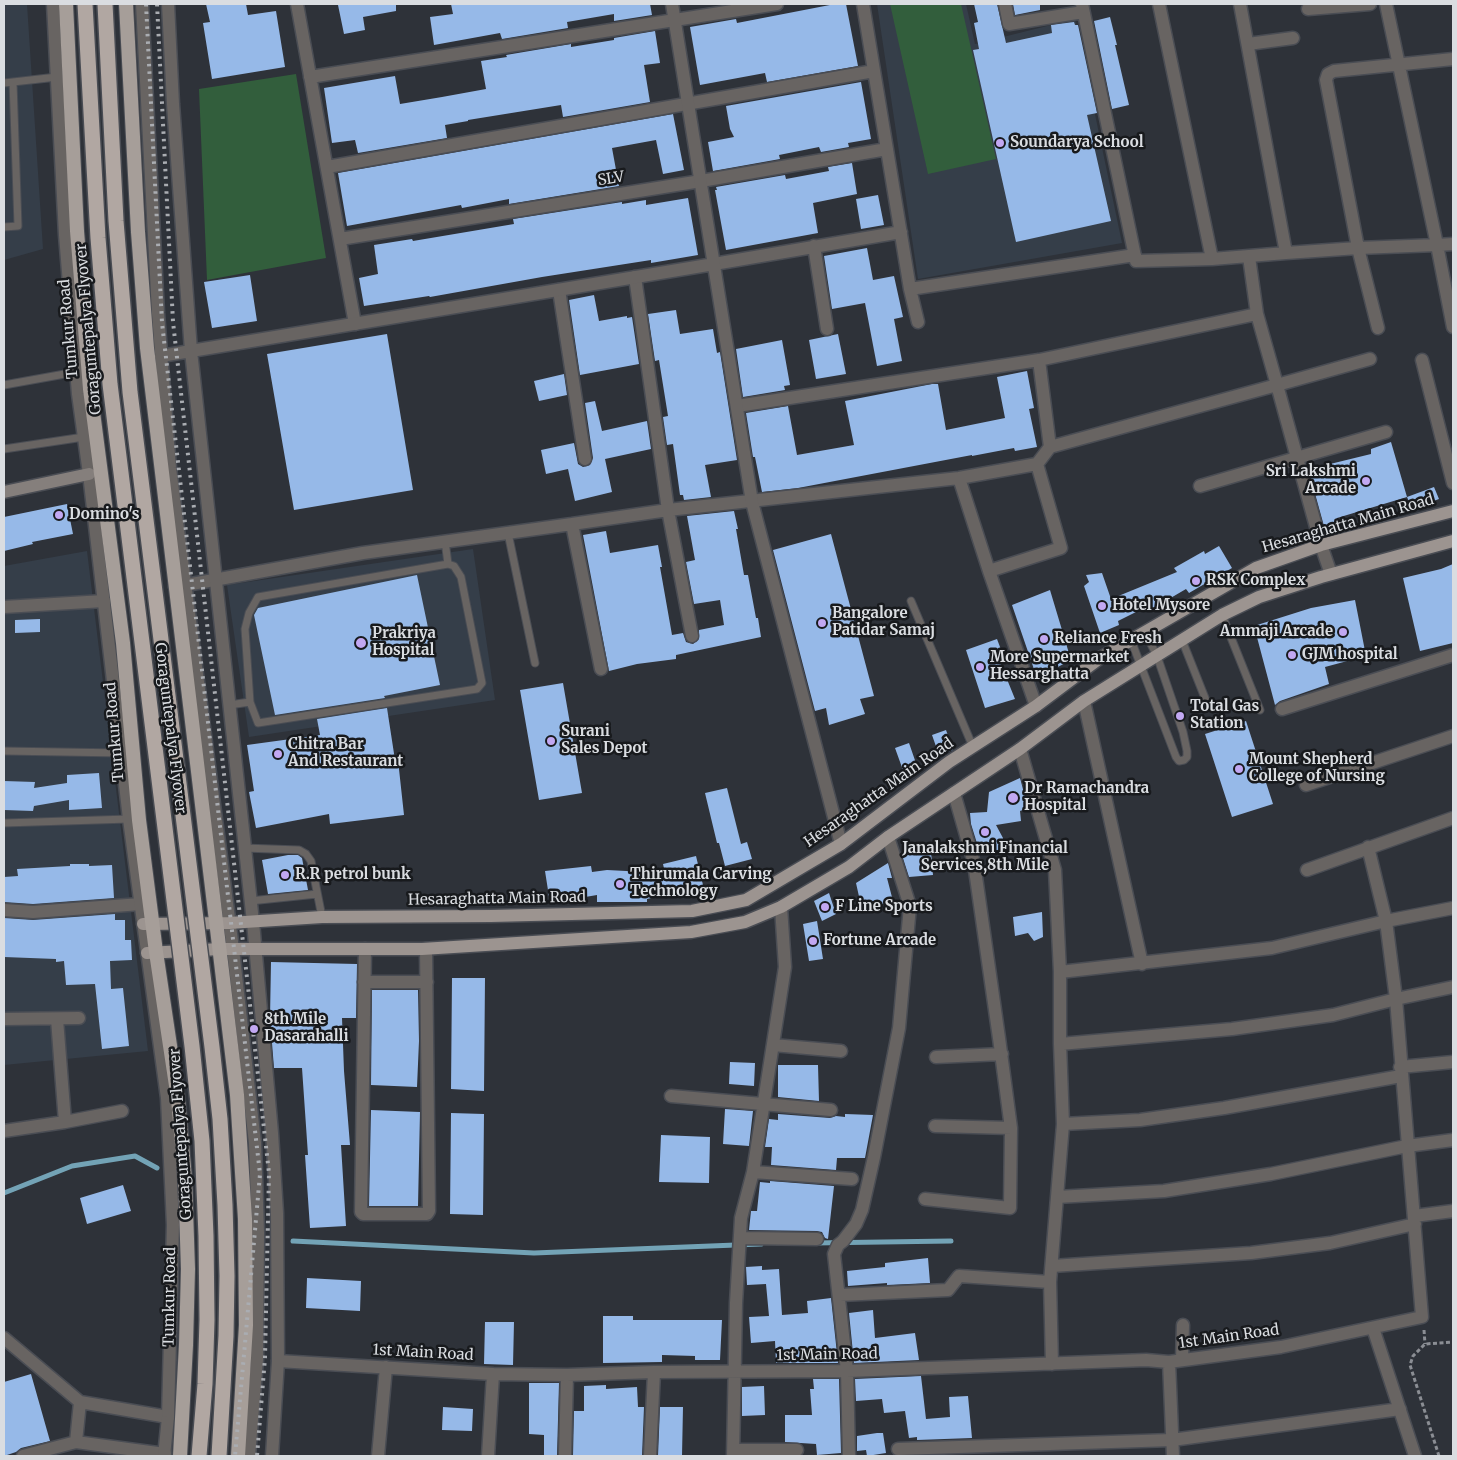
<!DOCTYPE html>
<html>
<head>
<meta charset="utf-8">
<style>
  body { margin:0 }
  #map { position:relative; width:1457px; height:1460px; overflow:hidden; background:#2e3239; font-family:Merriweather,serif }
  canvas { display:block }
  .frame { position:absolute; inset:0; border:5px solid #dadde1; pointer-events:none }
</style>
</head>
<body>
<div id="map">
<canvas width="1457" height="1460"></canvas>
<div class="frame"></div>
</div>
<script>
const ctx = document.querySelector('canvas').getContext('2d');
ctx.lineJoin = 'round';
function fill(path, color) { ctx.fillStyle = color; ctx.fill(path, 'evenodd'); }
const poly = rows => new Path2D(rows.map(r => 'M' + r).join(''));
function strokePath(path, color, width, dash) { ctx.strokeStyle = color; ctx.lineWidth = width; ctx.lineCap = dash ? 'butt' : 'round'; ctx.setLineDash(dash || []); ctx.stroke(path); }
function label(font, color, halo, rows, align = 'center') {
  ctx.font = font + ' Merriweather,serif'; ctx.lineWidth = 5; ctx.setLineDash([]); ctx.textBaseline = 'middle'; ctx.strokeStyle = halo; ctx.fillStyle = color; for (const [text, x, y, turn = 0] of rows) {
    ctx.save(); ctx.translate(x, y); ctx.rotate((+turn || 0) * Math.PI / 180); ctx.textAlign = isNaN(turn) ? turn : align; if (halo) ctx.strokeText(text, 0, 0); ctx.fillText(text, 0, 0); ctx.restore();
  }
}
const built = poly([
  [4,4,27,4,43,249,4,260],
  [877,4,966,4,975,44,1075,19,1122,243,918,279],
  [473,549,495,700,249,737,227,585],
  [87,551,148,1051,4,1065,4,566]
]);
const green = poly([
  [890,4,961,4,996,159,928,174],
  [296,74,326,258,207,280,199,89]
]);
const stream = poly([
  [4,1193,72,1166,135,1156,157,1168],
  [293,1241,534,1253,761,1244],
  [814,1243,951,1241]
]);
const building = poly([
  [206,4,246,4,248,15,276,11,285,67,212,79,203,23,210,22],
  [345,4,396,4,396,11,363,17,365,30,344,34,338,5],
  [451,4,650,4,652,15,614,21,614,14,567,22,568,28,502,39,500,33,434,45,430,17,453,14],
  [835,4,846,4,858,66,767,82,765,73,700,85,690,27,736,19,737,23],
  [974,4,997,4,1006,43,1052,33,1051,25,1074,22,1075,25,1078,25,1097,113,1087,115,1111,221,1016,242,973,50,979,49,974,23,978,22],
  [1013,4,1040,4,1040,10,1015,15],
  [1110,17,1117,45,1115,45,1129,105,1112,109,1094,21],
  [655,31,660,63,644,65,650,102,563,117,561,105,468,120,468,121,445,125,447,138,358,153,355,140,332,143,324,88,395,76,400,104,442,97,486,89,481,61,507,57,506,55,571,44,571,47,614,40,614,38],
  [861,82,871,139,848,143,849,147,821,152,819,147,779,155,780,159,713,171,708,142,734,137,730,129,726,106],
  [673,114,684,170,663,174,656,140,612,148,619,186,509,204,509,199,462,208,461,205,347,226,338,173],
  [852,163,857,194,813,203,818,233,726,250,715,190,717,190,716,187,785,175,786,179,829,171,828,167],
  [878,195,884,225,861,229,856,199],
  [688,198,698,255,651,263,651,260,542,277,430,297,429,296,364,306,359,278,378,274,374,245,412,239,413,241,514,224,513,219,622,202,622,204,646,200,646,205],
  [867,248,873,280,894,276,903,317,894,319,902,361,877,366,865,303,832,309,824,256],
  [250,275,257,321,212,328,204,282],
  [594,295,599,321,627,316,627,318,632,317,639,364,580,375,569,300],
  [676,310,680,334,713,329,717,353,720,352,737,460,705,465,711,497,684,500,683,495,680,495,673,444,667,445,663,417,668,416,659,360,655,361,648,314],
  [387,334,413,490,294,510,267,354],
  [838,334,846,374,816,379,809,340],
  [782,340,790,385,784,386,785,390,743,397,736,349],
  [1027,371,1034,408,1029,409,1037,447,1015,451,1014,448,972,456,972,455,798,488,762,492,755,457,753,457,746,413,788,406,797,455,854,445,845,401,932,384,938,384,946,430,1005,418,997,377],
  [564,374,567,395,539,401,534,381],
  [595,401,602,431,647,421,651,449,605,459,612,492,575,501,568,469,546,474,541,450,574,443,578,464,583,467,590,465,593,458,585,403],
  [1391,442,1407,497,1337,518,1338,522,1324,526,1309,472,1327,468,1326,465,1371,454,1371,449],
  [1434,487,1439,499,1412,509,1407,497],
  [67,504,73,534,32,542,33,544,4,551,4,517],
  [734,511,738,529,736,529,744,575,748,575,756,618,758,618,761,637,676,655,676,659,637,664,609,671,583,535,606,531,610,553,658,545,662,567,660,567,672,635,683,633,686,642,693,644,699,639,699,630,724,625,720,600,694,604,686,562,695,560,687,516],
  [831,534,874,696,860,699,865,714,829,725,826,708,815,711,773,550],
  [1219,546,1232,568,1189,593,1186,589,1150,610,1148,606,1118,621,1119,625,1100,633,1084,586,1089,582,1086,575,1102,573,1111,599,1177,572,1174,568,1204,551,1205,554],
  [1453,564,1453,643,1420,651,1403,578,1441,569],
  [417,575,440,685,384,696,385,698,275,715,254,615,258,608],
  [1050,590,1071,660,1037,678,1012,605],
  [1355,600,1366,656,1325,667,1329,684,1280,701,1275,705,1254,626,1311,608],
  [40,619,40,632,15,633,15,620],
  [997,639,1003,655,998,657,1015,699,985,708,966,650],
  [563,683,582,793,539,800,520,690],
  [387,708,395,760,398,760,404,815,330,824,329,814,256,828,249,792,254,791,247,745,320,735,317,719],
  [1246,721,1273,804,1232,817,1205,734],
  [946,730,953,750,939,755,932,735],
  [909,743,918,769,904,773,895,748],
  [99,773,102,808,69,810,69,800,34,806,33,811,4,810,4,781,35,782,34,788,67,783,67,775],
  [1020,778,1028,808,1020,811,1021,821,996,825,1003,838,1003,849,980,853,971,824,970,813,987,812,989,792],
  [727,788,741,844,747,842,752,859,725,866,719,843,717,843,705,793],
  [931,852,933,875,909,877,902,855],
  [288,855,298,855,302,858,308,890,268,894,262,860],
  [696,856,703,885,647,899,647,902,597,902,597,895,550,903,545,871,591,866,592,872,607,870,665,873,663,864],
  [888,863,892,878,887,878,893,901,862,910,856,883],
  [70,864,89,864,89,866,112,865,114,898,33,904,4,902,4,877,18,876,17,869,70,866],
  [829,893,836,914,822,921,814,901],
  [1042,912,1043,937,1034,941,1028,933,1015,936,1013,917],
  [115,914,115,920,125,920,125,940,131,940,132,960,110,961,111,989,123,988,129,1046,102,1049,95,984,66,985,64,961,56,962,56,959,4,957,4,918,33,920],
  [817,921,823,959,809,961,803,924],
  [271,962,357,964,356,1018,342,1018,344,1071,350,1145,341,1145,346,1226,310,1228,305,1155,308,1155,302,1068,274,1068,270,1018],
  [452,978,485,978,484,1091,451,1089],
  [372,990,418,990,419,1041,417,1087,371,1085],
  [730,1062,755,1063,754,1086,729,1084],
  [778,1065,818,1065,819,1101,778,1097],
  [725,1109,753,1111,749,1146,723,1144],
  [371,1110,420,1112,418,1206,369,1206],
  [451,1113,484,1114,483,1215,450,1214],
  [778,1114,830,1118,836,1116,845,1117,845,1114,873,1115,865,1158,837,1158,836,1170,771,1165,772,1147,765,1147,769,1119,778,1120],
  [661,1135,710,1137,709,1183,659,1182],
  [770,1181,834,1186,828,1239,825,1238,822,1232,817,1231,749,1230,751,1211,757,1211,760,1182,770,1183],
  [123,1185,131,1211,87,1224,80,1198],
  [928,1258,930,1283,887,1285,887,1283,848,1286,847,1271,885,1267,885,1263],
  [762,1266,762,1270,779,1269,782,1315,808,1313,807,1301,831,1298,838,1363,776,1363,775,1341,751,1343,749,1317,769,1316,766,1284,747,1285,746,1267],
  [307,1278,361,1281,360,1311,306,1308],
  [873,1310,875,1338,915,1333,919,1360,854,1363,849,1313],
  [603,1316,633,1316,633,1320,722,1320,720,1360,695,1360,695,1356,662,1355,662,1362,603,1363],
  [485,1322,514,1322,513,1365,484,1364],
  [31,1374,50,1441,21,1448,16,1452,4,1456,4,1382],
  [921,1376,926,1419,950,1417,949,1397,968,1396,972,1438,917,1440,917,1437,909,1438,905,1411,884,1413,882,1399,856,1401,855,1379],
  [813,1379,839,1379,841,1453,817,1455,816,1444,785,1442,785,1415,812,1415,810,1389,814,1389],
  [529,1383,559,1383,557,1456,544,1456,544,1435,529,1434],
  [606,1385,606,1389,637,1387,638,1407,644,1407,642,1456,573,1456,574,1411,584,1411,584,1386],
  [764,1386,765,1415,742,1416,742,1387],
  [443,1407,473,1409,472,1431,442,1430],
  [660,1407,683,1407,682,1456,658,1456],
  [877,1433,883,1433,886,1453,867,1456,866,1450,857,1451,857,1436]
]);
const path = poly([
  [1424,1330,1425,1344],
  [1439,1456,1410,1365,1413,1356,1425,1344,1453,1342]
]);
const service = poly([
  [4,83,57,77],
  [4,227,18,226,13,82],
  [4,385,76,372],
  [4,449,84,437],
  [508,533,535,663],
  [445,541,448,564],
  [911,601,973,747],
  [1222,615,1260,710],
  [1131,640,1176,757,1179,761,1184,760,1187,757,1187,751,1183,732,1157,656,1145,632],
  [1182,640,1207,703],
  [229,705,250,702,258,723,477,689,482,683,461,577,454,566,448,564,258,597,249,613,245,629,250,702],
  [4,751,121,753],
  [4,823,129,819],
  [244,848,299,850,306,854,311,861,322,917],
  [250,901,317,894]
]);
const minor = poly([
  [297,4,355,324],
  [863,4,910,289,1135,255],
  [1005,4,1009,24,1083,12],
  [1082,4,1136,261,1212,259],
  [1159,4,1212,259,1286,253],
  [1240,4,1286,253,1358,248,1378,328],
  [1386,4,1437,245,1453,244],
  [1308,9,1370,4],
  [1248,44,1293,38],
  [1453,59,1334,71,1328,74,1326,80,1358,248,1437,245,1453,327],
  [310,77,777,4],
  [327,167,874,71],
  [340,239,701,181,887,149],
  [814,246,827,329],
  [1249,257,1257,314,1277,385,1370,359],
  [714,264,901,232],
  [635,277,668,510,692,636],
  [910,289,918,322],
  [559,290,585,459],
  [1422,360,1453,483],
  [737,406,1039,360,1257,314],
  [1050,447,1277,385,1321,545,1331,574],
  [959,478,989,571,1036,706],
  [1200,486,1386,432],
  [989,571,1061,548,1037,464],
  [175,587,363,553,572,524],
  [4,607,104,601],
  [601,669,572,524,668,510,959,478,1037,464,1050,447,1039,360],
  [1084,701,1142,964],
  [1282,709,1453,655],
  [1020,749,1055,870,1060,972,1060,1044,1063,1124,1050,1282,1052,1364],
  [1306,785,1453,736],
  [1307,870,1453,818],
  [4,910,33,912,141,904],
  [365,949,361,1212,363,1214,427,1214,429,1211,426,949],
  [1060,972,1272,948,1386,921,1453,908],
  [364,982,427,982],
  [4,1019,79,1018],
  [57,1019,65,1122],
  [1060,1044,1232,1029,1333,1015,1396,999,1453,987],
  [773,1045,841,1051],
  [936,1057,1002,1054],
  [1400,1067,1453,1062],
  [671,1096,831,1110],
  [1063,1124,1140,1120,1224,1108,1401,1076],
  [935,1126,1011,1128],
  [4,1131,65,1122,122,1111],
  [753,1172,852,1179],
  [1057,1197,1164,1191,1271,1174,1407,1146,1453,1140],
  [925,1199,1010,1208,1011,1128,999,1038,974,863,954,793],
  [1414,1216,1453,1211],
  [740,1238,817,1239],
  [1052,1266,1251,1253,1330,1243,1415,1224],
  [840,1295,948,1290,959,1276,1050,1282],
  [1373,1328,1415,1456],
  [4,1338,80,1402,76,1442],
  [1182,1360,1183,1325],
  [278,1361,493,1374,567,1375,654,1372,847,1371,1146,1360,1169,1362,1281,1347,1422,1317,1396,999,1386,921,1368,847],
  [1169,1362,1173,1456],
  [80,1402,168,1417],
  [898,1449,1172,1440,1400,1409],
  [734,1450,797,1450],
  [23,1456,76,1442,165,1454],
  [378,1456,386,1367],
  [488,1456,493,1374],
  [565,1456,567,1375],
  [650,1456,654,1372],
  [733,1456,736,1303,741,1218,753,1172,785,967,781,907],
  [849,1456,847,1371,834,1254,838,1245,843,1241,856,1224,862,1210,874,1157,899,1028,910,906,888,837]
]);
const tertiary = poly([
  [53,4,65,235,78,394,89,474,129,819,167,1098,173,1225,168,1417,164,1456],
  [142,4,158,313,170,468,233,949,255,1143,258,1233,257,1360,249,1456],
  [168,4,173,104,191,351,253,922,272,1133,277,1213,278,1361,272,1456],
  [672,4,752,502,841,844],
  [161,356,714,264]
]);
const secondary = poly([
  [4,492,89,474]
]);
const primary = poly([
  [143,924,229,923,322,917,491,916,692,911,746,900,841,844,949,762,1036,706,1100,658,1256,568,1321,545,1453,511],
  [147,953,220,949,422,949,691,932,745,922,781,907,849,867,888,837,1020,749,1084,701,1222,615,1259,597,1321,577,1453,541]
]);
const trunk = poly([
  [66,4,77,231,90,389,123,643,139,820,156,952,178,1099,185,1179,188,1269,186,1345,180,1456],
  [126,4,138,232,147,348,237,1095,245,1219,246,1325,238,1456]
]);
const rail = poly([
  [146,4,162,323,260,1174,235,1456],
  [157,4,173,322,269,1173,265,1358,257,1456]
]);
const motorwayBridge = poly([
  [85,4,98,238,110,384,192,1046,202,1141,206,1236,207,1320,205,1384,199,1456],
  [105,4,116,221,130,392,212,1047,220,1119,225,1205,227,1276,226,1336,219,1456]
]);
const markers = [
  [1000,143,5,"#c2a8f2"],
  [1366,481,5,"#c2a8f2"],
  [59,515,5,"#c2a8f2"],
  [1196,581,5,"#c2a8f2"],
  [1102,606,5,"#c2a8f2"],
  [822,623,5,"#c2a8f2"],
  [1343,632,5,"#c2a8f2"],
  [1044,639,5,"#c2a8f2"],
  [361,643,6,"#c2a8f2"],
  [1292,655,5,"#c2a8f2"],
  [980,667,5,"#c2a8f2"],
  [1180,716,5,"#c2a8f2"],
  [551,741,5,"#c2a8f2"],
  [278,754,5,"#c2a8f2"],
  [1239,769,5,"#c2a8f2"],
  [1013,798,6,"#c2a8f2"],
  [985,832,5,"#c2a8f2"],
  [285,875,5,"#c2a8f2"],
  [620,884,5,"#c2a8f2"],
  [825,907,5,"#c2a8f2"],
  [813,941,5,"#c2a8f2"],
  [254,1029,5,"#c2a8f2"]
];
const poiNames = [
  ["Soundarya School",1010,143],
  ["Sri Lakshmi",1356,472,"right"],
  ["Arcade",1356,489,"right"],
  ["Domino's",69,515],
  ["RSK Complex",1206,581],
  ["Hotel Mysore",1112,606],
  ["Bangalore",832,614],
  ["Patidar Samaj",832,631],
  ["Ammaji Arcade",1333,632,"right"],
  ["Prakriya",372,634],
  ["Hospital",372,651],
  ["Reliance Fresh",1054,639],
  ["GJM hospital",1302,655],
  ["More Supermarket",990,658],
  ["Hessarghatta",990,675],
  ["Total Gas",1190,707],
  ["Station",1190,724],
  ["Surani",561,732],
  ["Sales Depot",561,749],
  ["Chitra Bar",288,745],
  ["And Restaurant",288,762],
  ["Mount Shepherd",1249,760],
  ["College of Nursing",1249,777],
  ["Dr Ramachandra",1024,789],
  ["Hospital",1024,806],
  ["Janalakshmi Financial",985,849,"center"],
  ["Services,8th Mile",985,866,"center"],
  ["R.R petrol bunk",295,875],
  ["Thirumala Carving",630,875],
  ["Technology",630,892],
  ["F Line Sports",835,907],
  ["Fortune Arcade",823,941],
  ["8th Mile",264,1020],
  ["Dasarahalli",264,1037]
];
const streetNames = [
  ["SLV",611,179,-9],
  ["Tumkur Road",69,329,-95],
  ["Goraguntepalya Flyover",89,329,-95],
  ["Hesaraghatta Main Road",1348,524,-16],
  ["Goraguntepalya Flyover",170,728,83],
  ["Tumkur Road",115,732,-95],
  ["Hesaraghatta Main Road",879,793,-35],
  ["Hesaraghatta Main Road",497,899,-1],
  ["Goraguntepalya Flyover",181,1134,-94],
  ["Tumkur Road",170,1297,-89],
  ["1st Main Road",1229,1337,-8],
  ["1st Main Road",423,1353,3],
  ["1st Main Road",827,1355,-1]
];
fill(built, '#353e49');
fill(green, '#325e3c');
strokePath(stream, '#73a3b6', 5);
fill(building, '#96b9e8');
strokePath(service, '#4a4d54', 9);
strokePath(minor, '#4a4d54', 15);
strokePath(tertiary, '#4a4d54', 15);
strokePath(secondary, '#4a4d54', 15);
strokePath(primary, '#4a4d54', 15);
strokePath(trunk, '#4a4d54', 16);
strokePath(path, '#8b8e94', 3, [4, 2.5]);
strokePath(service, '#686462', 7);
strokePath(minor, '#686462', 12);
strokePath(tertiary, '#686462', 12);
strokePath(secondary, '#857f7c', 12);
strokePath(primary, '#9c9490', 12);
strokePath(trunk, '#a69e99', 14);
strokePath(rail, '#aaadb2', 4, [2.5, 5]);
strokePath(motorwayBridge, '#4a4d54', 18, []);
strokePath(motorwayBridge, '#b1a7a2', 15);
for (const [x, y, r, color] of markers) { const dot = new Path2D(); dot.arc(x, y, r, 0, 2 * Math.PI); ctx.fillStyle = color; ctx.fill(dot); strokePath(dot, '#181a1d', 2); }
label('bold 15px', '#dadde1', '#181a1d', poiNames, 'left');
label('15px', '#dadde1', '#181a1d', streetNames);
</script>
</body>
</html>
